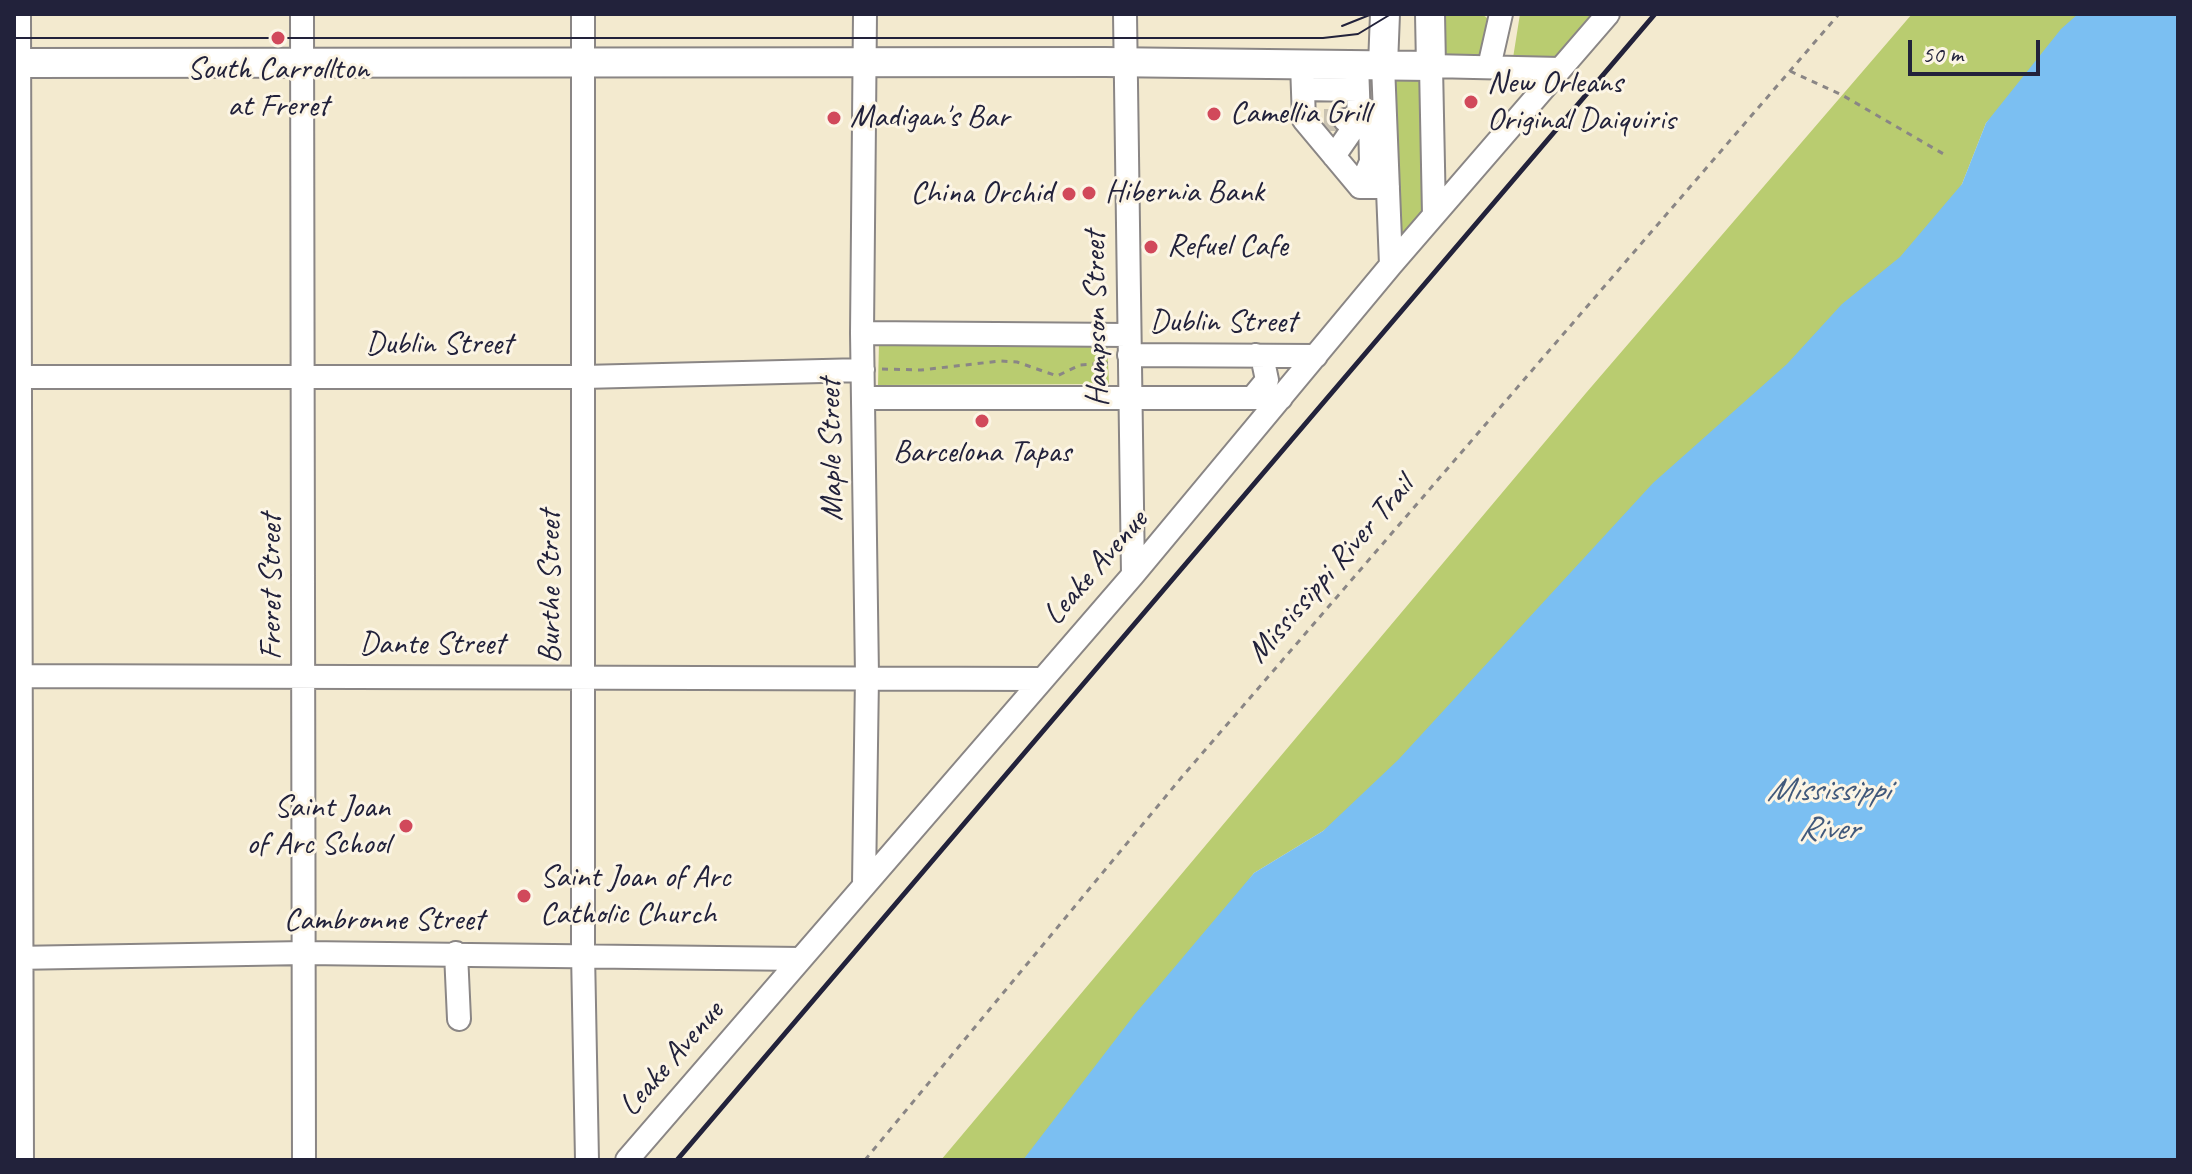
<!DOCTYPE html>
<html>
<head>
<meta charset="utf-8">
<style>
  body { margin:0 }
  #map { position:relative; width:2192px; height:1174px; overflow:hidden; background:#f3eacf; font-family:Caveat,sans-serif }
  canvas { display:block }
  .frame { position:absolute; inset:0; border:16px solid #22223b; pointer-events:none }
  .scale { position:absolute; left:1908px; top:40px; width:132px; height:36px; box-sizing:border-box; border:4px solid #22223b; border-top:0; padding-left:10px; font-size:24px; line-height:28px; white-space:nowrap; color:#22223b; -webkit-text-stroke:6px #fcf5e5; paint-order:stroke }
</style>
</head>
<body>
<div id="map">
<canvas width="2192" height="1174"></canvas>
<div class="frame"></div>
<div class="scale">50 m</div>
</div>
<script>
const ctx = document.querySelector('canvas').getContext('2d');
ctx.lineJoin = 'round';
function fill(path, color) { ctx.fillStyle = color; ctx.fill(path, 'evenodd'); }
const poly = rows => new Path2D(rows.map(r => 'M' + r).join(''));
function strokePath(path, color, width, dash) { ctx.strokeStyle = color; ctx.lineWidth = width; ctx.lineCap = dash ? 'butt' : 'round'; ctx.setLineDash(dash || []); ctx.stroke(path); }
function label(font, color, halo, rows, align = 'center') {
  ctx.font = font + ' Caveat,sans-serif'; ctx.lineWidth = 6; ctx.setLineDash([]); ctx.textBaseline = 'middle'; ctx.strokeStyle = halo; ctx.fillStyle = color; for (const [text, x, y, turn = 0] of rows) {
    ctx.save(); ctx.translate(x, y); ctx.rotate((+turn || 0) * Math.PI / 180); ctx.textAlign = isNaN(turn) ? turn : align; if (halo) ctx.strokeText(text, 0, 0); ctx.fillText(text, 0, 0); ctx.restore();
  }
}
const green = poly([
  [1441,14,1482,14,1487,18,1487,46,1482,58,1444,57],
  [1520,14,1595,14,1558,60,1513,58],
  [1912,14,2093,14,1986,123,1962,184,1939,224,1403,770,1323,831,1254,873,1041,1160,941,1160,1586,393],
  [1393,73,1426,74,1431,206,1399,240],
  [1107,342,1109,384,878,385,879,343]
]);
const water = poly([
  [2078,14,2178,14,2178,1160,1023,1160,1135,1014,1254,873,1323,831,1398,760,1653,483,1787,364,1842,304,1900,257,1962,184,1986,123,2061,29]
]);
const minorTunnel = poly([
  [1324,120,1343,120]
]);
const path = poly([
  [1790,71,1842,95,1947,156],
  [882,369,921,370,1000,361,1017,362,1057,376,1080,365,1108,363],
  [865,1160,1181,778,1839,14]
]);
const minor = poly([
  [19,14,22,1160],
  [302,14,304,1160],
  [583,14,583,953,587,1160],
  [1125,14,1133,575],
  [1302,64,1304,120,1360,187,1388,187],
  [1383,65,1391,265],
  [1489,67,1501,14],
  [1303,89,1357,90],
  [1345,120,1359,120,1357,64],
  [1334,156,1359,120,1381,118],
  [1360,187,1371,162,1370,119],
  [1434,215,1431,66,1560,69],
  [862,333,1128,335],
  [1129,355,1316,356],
  [14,377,583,377,863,370],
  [1253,397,1267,380,1263,361,1256,355],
  [865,398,1281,398],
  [14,676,1042,679],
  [864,884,867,676,862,333,865,14],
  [456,953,459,1019],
  [14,958,305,953,801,959],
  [627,1160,1133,575,1391,265,1608,14]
]);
const major = poly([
  [14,63,1105,62,1431,66,1430,14],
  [1383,65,1385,14]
]);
const tram = poly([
  [1342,26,1372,14],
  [14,38,1323,38,1358,34,1391,14]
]);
const rail = poly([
  [677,1160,1655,14]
]);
const markers = [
  [278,38,8,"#d1495b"],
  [1471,102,8,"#d1495b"],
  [1214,114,8,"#d1495b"],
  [834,118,8,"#d1495b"],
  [1089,193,8,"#d1495b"],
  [1069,194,8,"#d1495b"],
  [1151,247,8,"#d1495b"],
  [982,421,8,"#d1495b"],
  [406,826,8,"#d1495b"],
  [524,896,8,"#d1495b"]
];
const poiNames = [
  ["South Carrollton",278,70,"center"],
  ["at Freret",278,107,"center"],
  ["New Orleans",1487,84],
  ["Original Daiquiris",1487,121],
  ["Camellia Grill",1230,114],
  ["Madigan's Bar",850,118],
  ["Hibernia Bank",1105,193],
  ["China Orchid",1053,194,"right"],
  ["Refuel Cafe",1167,247],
  ["Barcelona Tapas",982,453,"center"],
  ["Saint Joan",390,808,"right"],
  ["of Arc School",390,845,"right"],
  ["Saint Joan of Arc",540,878],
  ["Catholic Church",540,915]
];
const streetNames = [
  ["Hampson Street",1097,319,-91],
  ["Dublin Street",1223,323],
  ["Dublin Street",439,345],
  ["Maple Street",832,450,-91],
  ["Leake Avenue",1096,568,-49],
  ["Mississippi River Trail",1331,570,-49],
  ["Freret Street",272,587,-90],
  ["Burthe Street",551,587,-90],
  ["Dante Street",432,645],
  ["Cambronne Street",384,921],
  ["Leake Avenue",672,1059,-49]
];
const waterNames = [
  ["Mississippi",1828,791],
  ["River",1828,830]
];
fill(green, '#b9cc70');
fill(water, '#7bbff2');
strokePath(minorTunnel, '#c9c2b1', 22, [22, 11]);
strokePath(minor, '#8a8685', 26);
strokePath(major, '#8a8685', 32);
strokePath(path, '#8a8685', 3, [6, 6]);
strokePath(minor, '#fff', 22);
strokePath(major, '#fff', 28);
strokePath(tram, '#22223b', 2);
strokePath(rail, '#22223b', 5);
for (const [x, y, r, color] of markers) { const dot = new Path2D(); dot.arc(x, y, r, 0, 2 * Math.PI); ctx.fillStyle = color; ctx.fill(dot); strokePath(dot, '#fcf5e5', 3); }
label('32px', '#22223b', '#fcf5e5', poiNames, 'left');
label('32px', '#22223b', '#fcf5e5', streetNames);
label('italic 34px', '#41597b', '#fcf5e5', waterNames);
</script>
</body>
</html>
